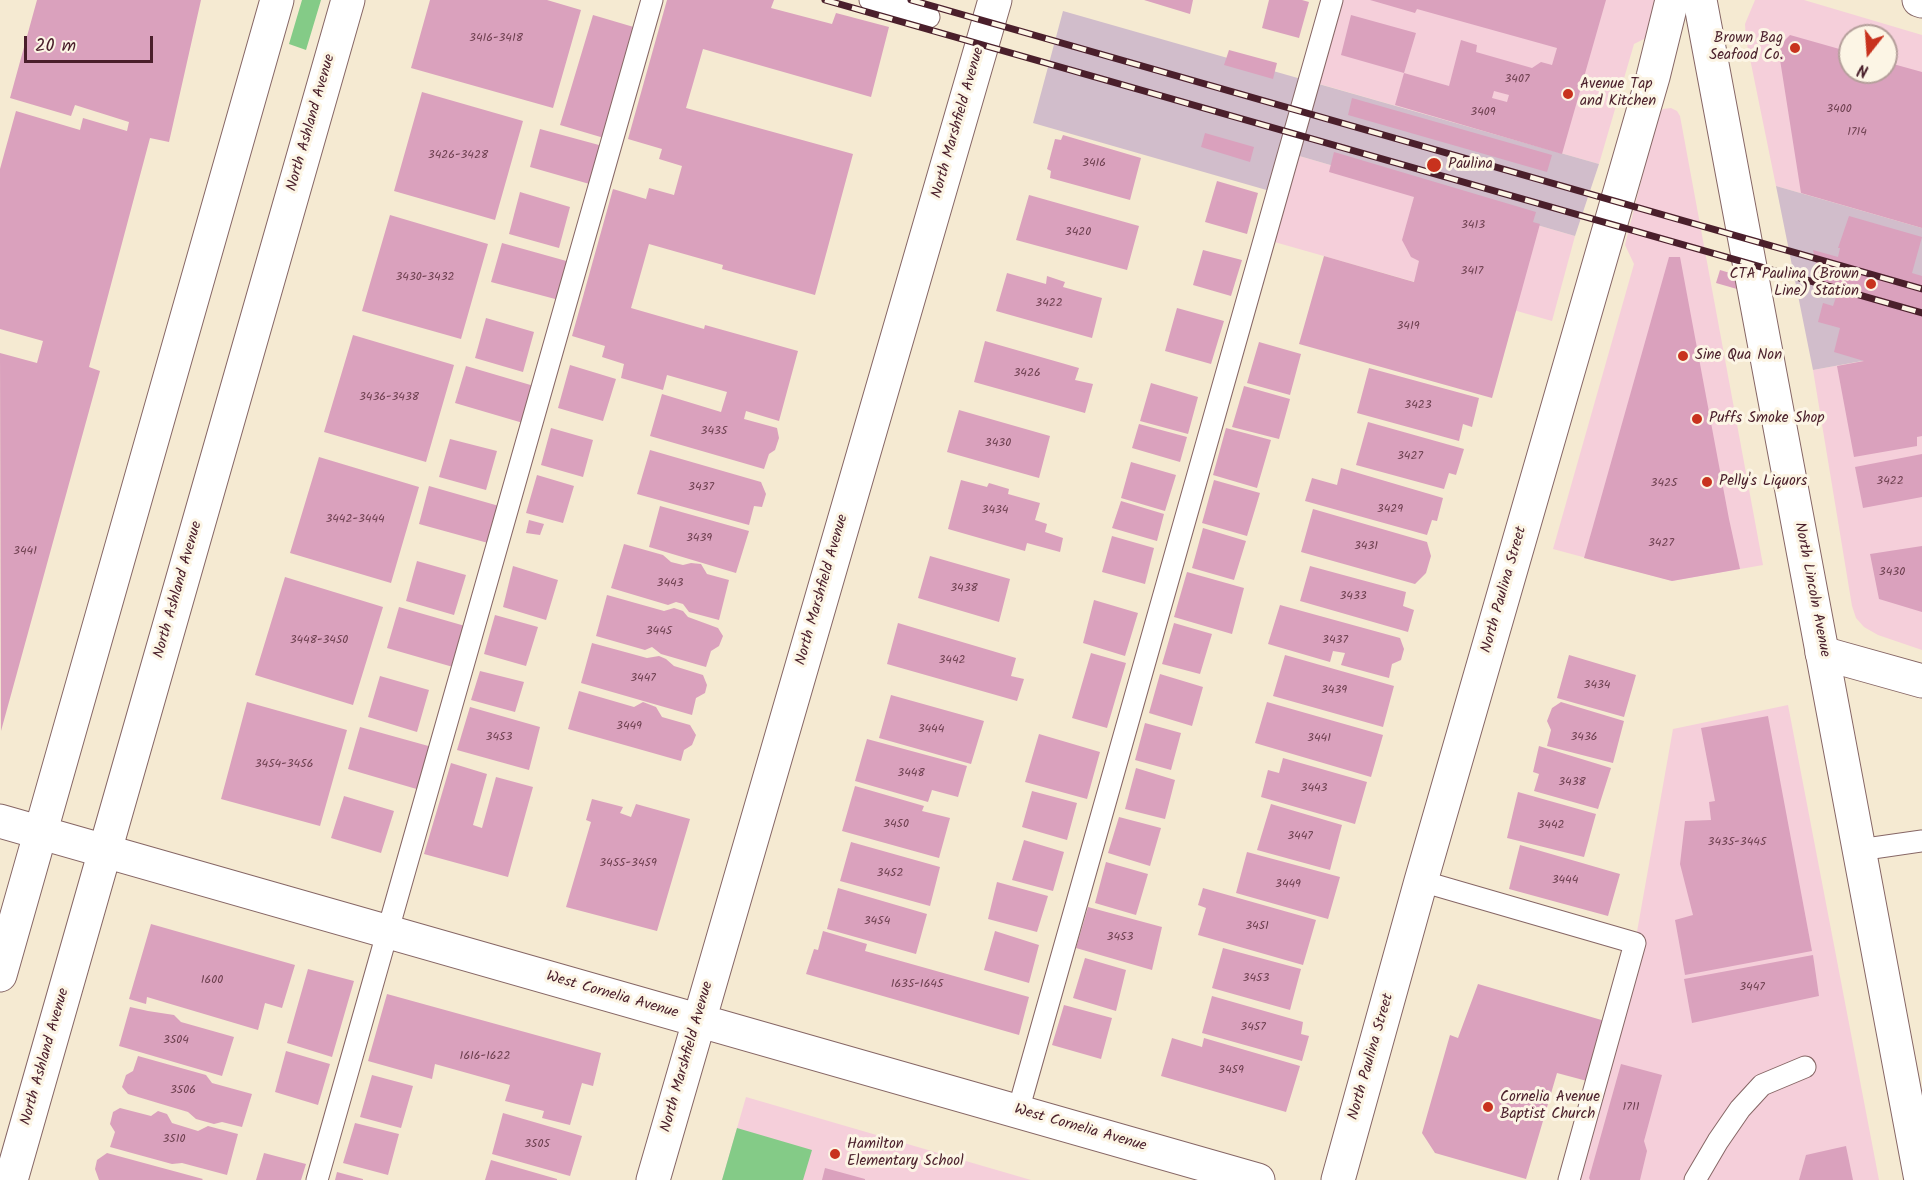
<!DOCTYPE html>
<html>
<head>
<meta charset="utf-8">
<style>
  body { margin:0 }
  #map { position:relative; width:1922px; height:1180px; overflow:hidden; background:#f5ead2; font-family:Kalam,sans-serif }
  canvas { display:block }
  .north { position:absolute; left:1838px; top:24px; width:60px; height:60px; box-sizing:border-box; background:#fcf5e5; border:2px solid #b59f9b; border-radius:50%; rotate:197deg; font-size:16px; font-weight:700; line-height:24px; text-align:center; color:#4a1f2b }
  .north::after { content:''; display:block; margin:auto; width:21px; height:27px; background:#c8321e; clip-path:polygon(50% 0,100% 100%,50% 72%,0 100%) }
  .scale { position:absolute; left:24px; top:36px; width:129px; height:27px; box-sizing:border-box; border:3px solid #4a1f2b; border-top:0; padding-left:8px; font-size:18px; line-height:21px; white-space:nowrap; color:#4a1f2b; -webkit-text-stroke:4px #fcf5e5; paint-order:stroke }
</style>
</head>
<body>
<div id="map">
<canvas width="1922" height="1180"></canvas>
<div class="north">N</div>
<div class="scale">20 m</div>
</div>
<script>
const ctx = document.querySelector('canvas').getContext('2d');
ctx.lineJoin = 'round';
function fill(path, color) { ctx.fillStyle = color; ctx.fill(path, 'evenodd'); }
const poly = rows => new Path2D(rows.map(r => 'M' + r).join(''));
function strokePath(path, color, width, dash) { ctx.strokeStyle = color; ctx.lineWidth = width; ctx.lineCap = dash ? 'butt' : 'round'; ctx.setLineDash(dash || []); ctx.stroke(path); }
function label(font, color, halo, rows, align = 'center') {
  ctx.font = font + ' Kalam,sans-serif'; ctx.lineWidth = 6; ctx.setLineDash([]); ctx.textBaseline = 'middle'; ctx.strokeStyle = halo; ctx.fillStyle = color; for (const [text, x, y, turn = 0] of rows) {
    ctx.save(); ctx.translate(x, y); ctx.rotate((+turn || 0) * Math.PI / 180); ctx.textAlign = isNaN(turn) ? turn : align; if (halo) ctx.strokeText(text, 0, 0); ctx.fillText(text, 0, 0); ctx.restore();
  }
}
const built = poly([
  [1332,0,1656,0,1650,36,1634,44,1599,164,1309,81],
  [1755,0,1804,0,1922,35,1922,228,1776,186,1746,39,1745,24],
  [1850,36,1886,36,1886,72,1850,72],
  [1671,108,1677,111,1680,116,1763,565,1672,581,1553,549,1634,264,1625,245,1658,114,1663,109],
  [1289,153,1575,236,1552,321,1264,239],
  [1922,350,1922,650,1878,635,1864,627,1856,618,1852,606,1813,370],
  [1788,705,1879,1180,1569,1180,1635,943,1673,729],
  [746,1097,1031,1180,722,1180]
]);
const industrial = poly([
  [1063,11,1599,164,1575,236,1289,153,1277,193,1033,123],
  [1776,186,1922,228,1922,350,1813,370]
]);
const green = poly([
  [302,0,321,0,306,50,289,44],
  [737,1128,812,1150,803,1180,722,1180]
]);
const building = poly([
  [37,0,201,0,169,142,150,138,89,367,100,371,1,731,0,353,37,363,43,341,0,329,0,169,16,111,80,130,83,118,127,131,129,122,75,105,71,116,10,98],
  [430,0,547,0,581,10,553,108,411,68],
  [667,0,774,0,771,8,832,24,836,13,889,27,871,97,703,49,686,108,853,154,815,295,722,269,723,265,649,244,631,308,704,329,705,325,798,351,779,421,746,411,744,419,777,428,779,438,775,450,769,454,764,469,650,436,662,394,721,412,727,392,667,375,663,390,621,378,624,364,602,357,605,346,572,336,613,189,646,199,649,188,674,195,682,166,659,159,662,149,628,139],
  [1144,0,1193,0,1190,14],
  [1269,0,1302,0,1309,2,1299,38,1262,28],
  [1370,0,1606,0,1562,154,1395,105,1404,73,1449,86,1461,40,1477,45,1476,52,1532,68,1541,62,1552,65,1557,48,1417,9,1415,13],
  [1494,91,1509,95,1507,102,1492,98],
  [593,15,637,28,604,138,560,125],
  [1351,15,1416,33,1404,73,1341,55],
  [1790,35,1850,52,1850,72,1886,72,1886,62,1922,72,1922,228,1801,193,1778,47],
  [1229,50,1277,63,1273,79,1224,65],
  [422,92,523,121,495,220,394,191],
  [1352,98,1552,155,1547,172,1348,115],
  [540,129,610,148,600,187,530,167],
  [1205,133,1254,147,1250,162,1201,147],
  [1063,135,1141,158,1130,200,1050,178,1051,171,1047,169,1055,139,1061,140],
  [1334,152,1536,212,1533,222,1540,224,1492,398,1299,344,1324,256,1414,282,1419,261,1411,257,1402,240,1414,197,1329,172],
  [1217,181,1258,193,1247,234,1205,222],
  [520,192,570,207,559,248,509,234],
  [1029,195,1139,226,1127,270,1016,240],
  [390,215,488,244,461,339,362,311],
  [1849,216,1922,237,1912,273,1922,276,1922,436,1917,437,1917,446,1854,457,1837,366,1864,361,1834,352,1840,328,1818,322,1823,303,1833,306,1836,297,1822,292,1813,250,1838,257,1840,248,1838,248],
  [502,243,570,262,559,300,491,282],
  [1203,250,1242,260,1231,296,1193,285],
  [1669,257,1680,257,1729,519,1740,569,1672,581,1584,558],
  [1720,270,1740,276,1737,289,1716,283],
  [1007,273,1046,284,1047,276,1065,282,1063,287,1102,298,1092,338,996,311],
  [1177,308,1224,321,1211,364,1165,351],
  [486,318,534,332,523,372,475,358],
  [353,335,454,365,426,462,324,432],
  [985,341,1079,368,1075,380,1093,384,1085,413,974,382],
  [1259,342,1301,354,1290,395,1247,383],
  [570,365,616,379,603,421,558,408],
  [466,366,534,386,523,423,455,403],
  [1369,368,1479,398,1472,427,1463,424,1459,441,1357,413],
  [1151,383,1198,397,1188,434,1140,421],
  [1244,386,1290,399,1279,439,1232,427],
  [959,410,1050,436,1039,478,947,452],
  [1368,422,1464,449,1456,475,1449,473,1444,489,1356,465],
  [1139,424,1187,437,1180,462,1132,448],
  [551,428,593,440,583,477,541,465],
  [1226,428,1271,440,1257,488,1213,475],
  [450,439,497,451,486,490,439,477],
  [650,450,761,482,766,494,762,507,754,506,749,525,637,494],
  [1922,454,1922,497,1863,508,1855,467],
  [319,457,419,487,391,583,290,553],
  [1131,462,1176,475,1165,511,1121,498],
  [1341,468,1443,498,1437,521,1432,520,1427,535,1305,501,1312,478,1337,485],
  [537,475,574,486,563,523,526,513],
  [961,480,987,487,989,483,1009,489,1008,494,1040,503,1035,520,1047,524,1045,532,1063,538,1060,552,1027,543,1025,551,948,529],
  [1214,480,1260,493,1247,536,1202,523],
  [429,486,499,506,488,543,419,524],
  [1121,501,1164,514,1157,541,1112,528],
  [660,506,749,531,736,573,649,547],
  [1313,509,1427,542,1431,556,1426,573,1415,584,1301,552],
  [529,520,544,524,540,535,526,533],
  [1203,528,1246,541,1234,580,1192,568],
  [1112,536,1154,548,1145,584,1102,572],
  [624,544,663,555,671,562,683,565,691,563,701,564,707,574,729,580,719,620,689,612,683,604,676,602,668,605,611,588],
  [1922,546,1922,612,1879,599,1870,554],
  [930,556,1010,579,999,622,918,598],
  [417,561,466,575,454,615,406,601],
  [513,566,558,580,546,620,503,607],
  [1310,566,1406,592,1403,606,1414,610,1408,632,1300,601],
  [1187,572,1244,588,1232,634,1174,617],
  [285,577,383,607,353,705,255,675],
  [607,595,664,611,674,608,683,611,688,617,718,628,723,636,719,646,711,651,706,667,661,654,652,647,645,650,596,636],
  [1094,600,1138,613,1125,656,1083,643],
  [1280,605,1400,638,1404,649,1401,660,1392,664,1389,678,1341,665,1345,653,1333,651,1330,662,1268,644],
  [399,607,465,626,453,667,387,648],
  [495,615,538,627,526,666,484,654],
  [898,623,1016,658,1011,676,1024,679,1017,701,887,664],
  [1174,623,1212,634,1200,674,1162,664],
  [592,643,647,658,659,656,666,659,674,666,703,675,707,685,705,693,696,698,692,715,581,683],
  [1091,653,1126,663,1107,728,1072,718],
  [1285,655,1394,686,1383,727,1273,696],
  [1569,655,1636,675,1624,717,1557,698],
  [480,671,524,682,515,712,471,700],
  [1160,674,1203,687,1192,726,1149,713],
  [380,676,429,690,417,732,368,717],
  [579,691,634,707,643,702,656,707,662,717,690,725,696,735,692,745,684,750,681,761,568,729],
  [891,695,984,721,971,764,879,738],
  [247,702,347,730,320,826,221,799],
  [1267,702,1383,735,1371,777,1255,743],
  [1561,702,1624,721,1613,763,1547,746,1551,730,1547,721,1552,708],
  [470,707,540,727,529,770,457,750],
  [1768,716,1812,951,1685,975,1675,920,1693,915,1680,864,1685,821,1711,820,1709,802,1715,801,1701,728],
  [1145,723,1181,733,1171,770,1135,760],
  [360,727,432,747,420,790,348,769],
  [1039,734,1100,752,1087,799,1025,782],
  [867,739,967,766,958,797,932,790,928,802,855,781],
  [1539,746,1611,768,1598,809,1534,791,1539,774,1533,772],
  [1283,758,1367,782,1355,824,1261,797,1268,770,1279,773],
  [451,763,487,774,473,825,482,828,496,777,533,787,508,877,424,854],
  [1136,768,1175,780,1165,819,1125,809],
  [855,786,924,806,922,811,950,818,939,858,842,831],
  [1032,791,1077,803,1067,840,1022,827],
  [1518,792,1596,814,1584,857,1507,838],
  [344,796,394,811,381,853,331,838],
  [592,799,623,807,620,813,631,817,636,804,690,819,657,931,566,907,591,822,586,820],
  [1271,804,1342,825,1330,870,1257,850],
  [1119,817,1161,828,1150,866,1108,853],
  [1024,840,1064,852,1053,891,1012,880],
  [851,842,940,867,930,906,840,881],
  [1520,845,1620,874,1608,916,1509,889],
  [1247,852,1340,877,1328,919,1236,893],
  [1106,862,1148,874,1136,915,1095,903],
  [997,882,1048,896,1037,932,988,919],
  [838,888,927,914,916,954,827,929],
  [1203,888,1316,920,1303,965,1198,935,1206,908,1198,905],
  [1088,907,1162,927,1152,970,1076,948],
  [151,924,295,965,282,1008,265,1003,258,1030,147,997,146,1004,129,999],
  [823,931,867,944,865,951,1029,997,1019,1035,806,974,814,949,818,950],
  [995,931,1039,945,1029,983,984,970],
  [1223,948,1301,969,1290,1010,1212,988],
  [1813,955,1819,996,1692,1023,1684,979],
  [1085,958,1126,970,1116,1011,1073,998],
  [308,969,354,981,332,1057,287,1043],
  [1478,984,1605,1021,1587,1081,1557,1073,1526,1179,1435,1153,1422,1133,1450,1035,1458,1038],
  [387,994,601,1053,593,1086,582,1083,570,1125,542,1118,544,1111,505,1101,510,1085,435,1064,432,1079,368,1061],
  [1212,996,1303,1022,1301,1034,1309,1036,1302,1061,1202,1033],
  [1064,1005,1112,1018,1101,1059,1052,1045],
  [130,1007,148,1011,174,1015,181,1022,234,1037,222,1076,119,1046],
  [1172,1038,1202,1047,1204,1038,1300,1066,1286,1112,1161,1076],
  [286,1051,330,1064,318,1105,275,1092],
  [138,1056,206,1075,212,1083,252,1094,242,1127,222,1122,214,1124,196,1119,188,1112,128,1094,122,1087,126,1075,133,1071],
  [1621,1064,1662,1075,1644,1141,1647,1151,1640,1180,1590,1180,1589,1178],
  [372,1075,413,1086,401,1128,360,1117],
  [120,1108,151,1116,158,1111,167,1114,172,1123,198,1131,208,1126,238,1134,227,1175,182,1163,172,1164,110,1147,115,1132,110,1124,113,1112],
  [503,1113,582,1136,570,1176,492,1154],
  [355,1123,399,1134,388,1175,343,1163],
  [1846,1146,1853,1180,1799,1180,1806,1155],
  [107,1153,203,1179,202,1180,99,1180,95,1169,97,1160],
  [264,1153,306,1164,301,1180,256,1180],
  [491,1160,557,1179,557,1180,485,1180],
  [825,1168,865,1179,865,1180,822,1180],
  [337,1172,363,1179,363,1180,335,1180]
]);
const service = poly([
  [870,0,929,17],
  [1859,850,1922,841],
  [1421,881,1635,943,1569,1180],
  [1018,1111,1332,0],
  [317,1180,652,0],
  [1695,1180,1718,1141,1740,1109,1762,1085,1805,1067]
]);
const minor = poly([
  [1919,0,1922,1],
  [1822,653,1922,681],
  [0,821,1258,1180],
  [653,1180,995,0],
  [1338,1180,1421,881,1653,77,1672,0]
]);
const secondary = poly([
  [1700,0,1921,1180],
  [0,975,277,0],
  [11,1180,348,0]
]);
const rail = poly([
  [825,0,1922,313],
  [911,0,1922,289]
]);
const markers = [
  [1795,48,6,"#c8321e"],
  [1568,94,6,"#c8321e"],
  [1434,165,8,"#c8321e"],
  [1871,284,6,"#c8321e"],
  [1683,356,6,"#c8321e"],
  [1697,419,6,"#c8321e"],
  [1707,482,6,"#c8321e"],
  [1488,1107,6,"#c8321e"],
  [835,1154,6,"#c8321e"]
];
const numberNames = [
  ["3416-3418",496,39],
  ["3407",1517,80],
  ["3400",1839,110],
  ["3409",1483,113],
  ["1714",1857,133],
  ["3426-3428",458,156],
  ["3416",1094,164],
  ["3413",1473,226],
  ["3420",1078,233],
  ["3417",1472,272],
  ["3430-3432",425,278],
  ["3422",1049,304],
  ["3419",1408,327],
  ["3426",1027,374],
  ["3436-3438",389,398],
  ["3423",1418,406],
  ["3435",714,432],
  ["3430",998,444],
  ["3427",1410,457],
  ["3422",1890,482],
  ["3425",1664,484],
  ["3437",701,488],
  ["3429",1390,510],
  ["3434",995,511],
  ["3442-3444",355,520],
  ["3439",699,539],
  ["3427",1661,544],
  ["3431",1366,547],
  ["3441",25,552],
  ["3430",1892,573],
  ["3443",670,584],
  ["3438",964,589],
  ["3433",1353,597],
  ["3445",659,632],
  ["3448-3450",319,641],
  ["3437",1335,641],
  ["3442",952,661],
  ["3447",643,679],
  ["3434",1597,686],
  ["3439",1334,691],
  ["3449",629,727],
  ["3444",931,730],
  ["3453",499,738],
  ["3436",1584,738],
  ["3441",1319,739],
  ["3454-3456",284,765],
  ["3448",911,774],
  ["3438",1572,783],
  ["3443",1314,789],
  ["3450",896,825],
  ["3442",1551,826],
  ["3447",1300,837],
  ["3435-3445",1737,843],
  ["3455-3459",628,864],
  ["3452",890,874],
  ["3444",1565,881],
  ["3449",1288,885],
  ["3454",877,922],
  ["3451",1257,927],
  ["3453",1120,938],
  ["3453",1256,979],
  ["1600",212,981],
  ["1635-1645",917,985],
  ["3447",1752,988],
  ["3457",1253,1028],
  ["3504",176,1041],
  ["1616-1622",485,1057],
  ["3459",1231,1071],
  ["3506",183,1091],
  ["1711",1631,1108],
  ["3510",174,1140],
  ["3505",537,1145]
];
const poiNames = [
  ["Brown Bag",1783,39,"right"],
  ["Seafood Co.",1783,56,"right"],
  ["Avenue Tap",1580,85],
  ["and Kitchen",1580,102],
  ["Paulina",1448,165],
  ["CTA Paulina (Brown",1859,275,"right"],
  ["Line) Station",1859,292,"right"],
  ["Sine Qua Non",1695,356],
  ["Puffs Smoke Shop",1709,419],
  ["Pelly's Liquors",1719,482],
  ["Cornelia Avenue",1500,1098],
  ["Baptist Church",1500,1115],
  ["Hamilton",847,1145],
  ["Elementary School",847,1162]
];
const streetNames = [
  ["North Ashland Avenue",312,123,-74],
  ["North Marshfield Avenue",959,123,-74],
  ["North Ashland Avenue",179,590,-74],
  ["North Marshfield Avenue",823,590,-74],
  ["North Paulina Street",1505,590,-74],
  ["North Lincoln Avenue",1811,590,79],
  ["West Cornelia Avenue",612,996,16],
  ["North Ashland Avenue",46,1057,-74],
  ["North Marshfield Avenue",688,1057,-74],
  ["North Paulina Street",1372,1057,-74],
  ["West Cornelia Avenue",1080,1129,16]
];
fill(built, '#f5cfda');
fill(industrial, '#d1bdcb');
fill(green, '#84cb87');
fill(building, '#daa1bd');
strokePath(service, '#866665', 23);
strokePath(minor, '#866665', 35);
strokePath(secondary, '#866665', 35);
strokePath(service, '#fff', 21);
strokePath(minor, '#fff', 33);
strokePath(secondary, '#fff', 33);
strokePath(rail, '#4a1f2b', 7);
strokePath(rail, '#fcf5e5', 4.5, [14]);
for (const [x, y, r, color] of markers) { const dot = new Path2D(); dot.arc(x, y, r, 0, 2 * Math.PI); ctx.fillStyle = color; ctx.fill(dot); strokePath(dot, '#fcf5e5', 2); }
label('12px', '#6e4050', null, numberNames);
label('15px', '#4a1f2b', '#fcf5e5', poiNames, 'left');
label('15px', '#4a1f2b', '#fcf5e5', streetNames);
</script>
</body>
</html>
